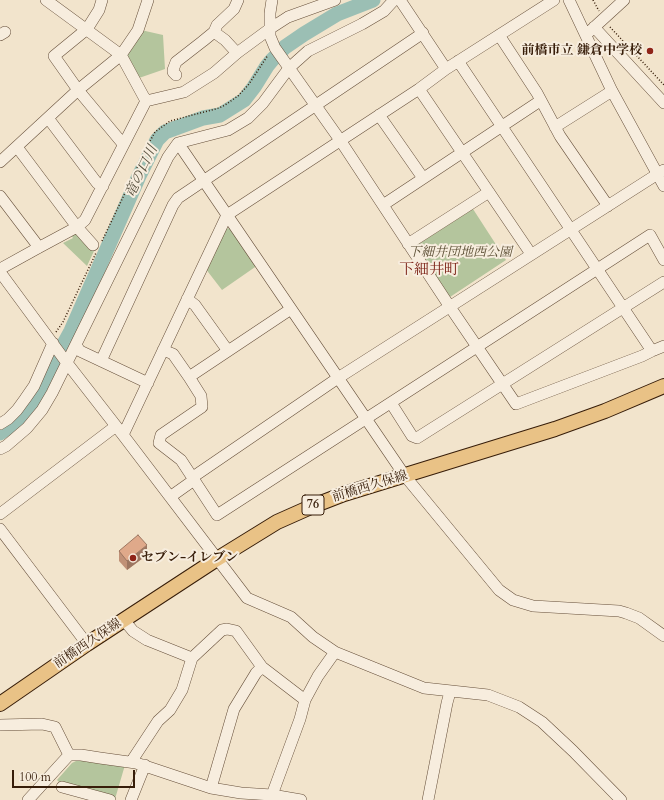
<!DOCTYPE html>
<html>
<head>
<meta charset="utf-8">
<style>
  body { margin:0 }
  #map { position:relative; width:664px; height:800px; overflow:hidden; background:#f2e4cc; font-family:Cardo,serif }
  canvas { display:block }
  .scale { position:absolute; left:12px; top:770px; width:123px; height:18px; box-sizing:border-box; border:2px solid #371d09; border-top:0; padding-left:5px; font-size:12px; line-height:14px; white-space:nowrap; color:#371d09; -webkit-text-stroke:3px #f7edde; paint-order:stroke }
</style>
</head>
<body>
<div id="map">
<canvas width="664" height="800"></canvas>
<div class="scale">100 m</div>
</div>
<script>
const ctx = document.querySelector('canvas').getContext('2d');
ctx.lineJoin = 'round';
function fill(path, color) { ctx.fillStyle = color; ctx.fill(path, 'evenodd'); }
const poly = rows => new Path2D(rows.map(r => 'M' + r).join(''));
function strokePath(path, color, width, dash) { ctx.strokeStyle = color; ctx.lineWidth = width; ctx.lineCap = dash ? 'butt' : 'round'; ctx.setLineDash(dash || []); ctx.stroke(path); }
function label(font, color, halo, rows, align = 'center') {
  ctx.font = font + ' Cardo,"Noto Serif JP",serif'; ctx.lineWidth = 4; ctx.setLineDash([]); ctx.textBaseline = 'middle'; ctx.strokeStyle = halo; ctx.fillStyle = color; for (const [text, x, y, turn = 0] of rows) {
    ctx.save(); ctx.translate(x, y); ctx.rotate((+turn || 0) * Math.PI / 180); ctx.textAlign = isNaN(turn) ? turn : align; if (halo) ctx.strokeText(text, 0, 0); ctx.fillText(text, 0, 0); ctx.restore();
  }
}
const green = poly([
  [141,30,163,35,165,69,139,78,126,55],
  [473,209,506,260,450,297,416,249,417,245],
  [231,228,258,265,222,290,205,268,223,229],
  [75,233,79,234,94,251,87,266,63,243,73,238,71,235],
  [80,759,125,765,115,799,62,785,57,780,72,763]
]);
const river = poly([
  [0,433,19,421,38,396,59,353,71,331,139,176,157,140,165,132,203,118,220,115,244,100,254,87,267,66,272,60,285,47,304,34,337,14,373,0]
]);
const path = poly([
  [593,0,599,11],
  [610,27,664,85],
  [102,241,149,143,155,132,170,121,219,108,225,105,238,96,249,84,268,55],
  [56,332,63,322,96,253]
]);
const minor = poly([
  [46,0,121,55,146,101],
  [102,0,99,10,87,29,54,56,78,90,123,144],
  [272,0,270,13,270,36,275,48,340,140,450,307,516,404,642,356,652,351,664,346],
  [400,0,446,69],
  [569,0,612,91,664,186],
  [594,27,664,103],
  [214,32,225,40,237,53],
  [589,32,624,0],
  [0,35,5,32],
  [499,35,537,93,560,136,608,206],
  [458,61,652,351],
  [176,75,173,72,173,70,176,62,203,41,214,32,217,25,234,9,238,0],
  [419,89,531,254],
  [146,101,184,92,214,73,237,53,271,28,288,17,335,0],
  [379,115,423,178],
  [48,118,97,183,103,186],
  [555,127,612,91],
  [178,143,405,476,499,590,513,600,533,606,619,611,626,613,639,618,664,636],
  [17,147,77,227,93,245],
  [0,162,78,90,121,55,138,30,148,0],
  [0,196,35,242,38,248],
  [383,205,540,101],
  [408,244,489,192],
  [0,269,38,248,77,227,85,220,146,101],
  [0,272,67,363,123,435,247,598,291,617,313,637,335,652,424,688,488,695,519,707,542,722,573,751,621,800],
  [187,299,195,305,228,351],
  [76,345,80,351,148,383],
  [163,350,173,354,189,377,201,396,202,407,161,435,159,443,181,460,217,515,650,235,664,260],
  [101,361,173,205,178,198,423,33],
  [189,377,291,309],
  [391,403,412,436,417,438,664,282],
  [0,424,8,419,17,410,25,399,34,386,53,343],
  [123,435,227,215,419,89,446,69,554,0],
  [0,449,6,446,27,428,42,410,52,393,168,157,178,143,228,130,248,118,263,103,289,68,308,51,362,24,384,11,394,0],
  [193,477,338,378,664,170],
  [170,497,194,480],
  [0,514,116,426],
  [0,529,87,644],
  [124,620,133,631,147,640,192,658],
  [0,725,42,724,55,727,69,755],
  [131,762,158,721,170,710,182,690,192,658,222,630,227,629,236,631,262,667,305,700],
  [62,787,110,800],
  [211,788,234,709,256,673,262,667],
  [272,795,300,719,305,700,318,676,335,652],
  [28,800,69,755,81,755,100,758,136,763,211,788,241,793,272,795,301,800],
  [131,800,145,765],
  [428,800,447,703,450,692]
]);
const major = poly([
  [0,704,87,644,217,559,277,522,313,506,344,494,555,429,605,411,664,386]
]);
const wall = poly([
  [119,551,147,555,127,570,119,561]
]);
const shadedWall = poly([
  [147,545,147,555,127,570,127,561]
]);
const building = poly([
  [138,535,147,545,127,561,119,551,138,535]
]);
const markers = [
  [650,51,4,"#8f2418"],
  [133,558,4,"#8f2418"]
];
const shields = [
  [313,505,22]
];
const shieldNames = [
  ["76",313,505]
];
const poiNames = [
  ["前橋市立 鎌倉中学校",642,51],
  ["セブン-イレブン",141,558,"left"]
];
const parkNames = [
  ["下細井団地西公園",460,253]
];
const streetNames = [
  ["前橋西久保線",370,487,-17],
  ["前橋西久保線",88,644,-34]
];
const waterNames = [
  ["竜の口川",142,172,-64]
];
const quarterNames = [
  ["下細井町",429,271]
];
fill(green, '#b4c59d');
strokePath(river, '#9bbfb4', 15);
strokePath(minor, '#664f3a', 12);
strokePath(major, '#371d09', 16);
strokePath(path, '#371d09', 1.5, [1, 2]);
strokePath(minor, '#f7edde', 11);
strokePath(major, '#e9c286', 14);
fill(wall, '#c09177');
fill(shadedWall, '#9c7661');
fill(building, '#dfa98a');
strokePath(building, '#9c7661', 1);
for (const [x, y, r, color] of markers) { const dot = new Path2D(); dot.arc(x, y, r, 0, 2 * Math.PI); ctx.fillStyle = color; ctx.fill(dot); strokePath(dot, '#f7edde', 1.5); }
for (const [x, y, w] of shields) { const box = new Path2D(); box.roundRect(x - w / 2, y - 10, w, 20, 3); ctx.fillStyle = '#f7edde'; ctx.fill(box); strokePath(box, '#371d09', 1); }
label('bold 12px', '#371d09', null, shieldNames);
label('bold 13px', '#371d09', '#f7edde', poiNames, 'right');
label('italic 13px', '#5c4f35', '#f7edde', parkNames);
label('13px', '#371d09', '#f7edde', streetNames);
label('italic 14px', '#554e3c', '#f7edde', waterNames);
label('15px', '#7a1f14', '#f7edde', quarterNames);
</script>
</body>
</html>
